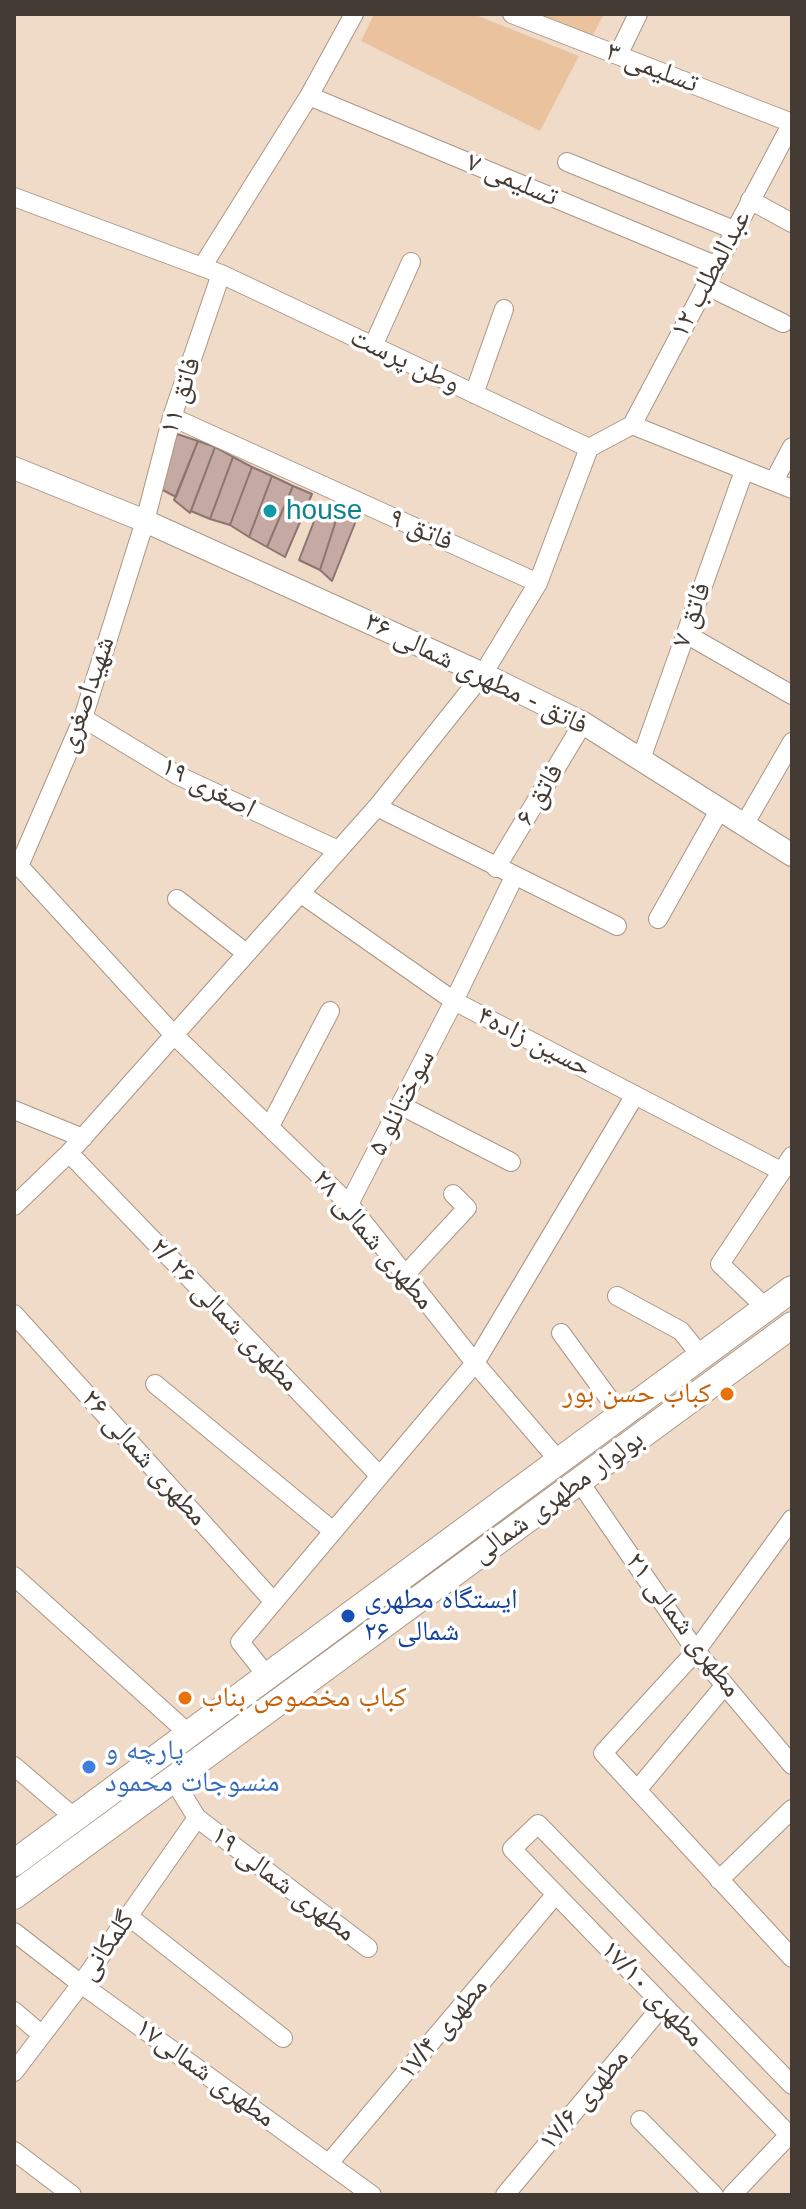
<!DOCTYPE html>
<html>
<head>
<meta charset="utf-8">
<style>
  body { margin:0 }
  #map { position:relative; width:806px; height:2209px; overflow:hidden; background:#f0dbc9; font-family:Arial,sans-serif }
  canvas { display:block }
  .frame { position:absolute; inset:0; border:16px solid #433a33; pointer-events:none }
</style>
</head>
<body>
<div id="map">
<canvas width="806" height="2209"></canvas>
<div class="frame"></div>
</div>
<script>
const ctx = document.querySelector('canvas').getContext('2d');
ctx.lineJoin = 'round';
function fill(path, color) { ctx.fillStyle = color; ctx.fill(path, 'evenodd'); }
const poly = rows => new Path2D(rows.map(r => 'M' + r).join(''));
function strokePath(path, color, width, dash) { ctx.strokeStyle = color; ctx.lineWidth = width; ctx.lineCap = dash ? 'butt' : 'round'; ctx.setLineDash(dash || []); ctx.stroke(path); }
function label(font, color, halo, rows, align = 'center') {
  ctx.font = font + ' Arial,"Noto Naskh Arabic",sans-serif'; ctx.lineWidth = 7; ctx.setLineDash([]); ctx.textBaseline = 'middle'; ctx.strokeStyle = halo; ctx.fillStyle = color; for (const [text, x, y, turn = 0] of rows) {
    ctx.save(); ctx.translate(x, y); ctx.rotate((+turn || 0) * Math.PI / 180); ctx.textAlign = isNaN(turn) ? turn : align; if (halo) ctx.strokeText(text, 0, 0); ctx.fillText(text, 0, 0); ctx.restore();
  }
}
const green = poly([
  [374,14,473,14,579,56,540,131,361,41],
  [534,14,604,14,592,37]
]);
const building = poly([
  [177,434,198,441,176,497,159,488,177,434],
  [198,441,215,447,190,513,174,500,198,441],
  [215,447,233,457,210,519,191,511,215,447],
  [233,457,252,467,230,525,210,519,233,457],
  [252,467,272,476,249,537,230,525,252,467],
  [272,476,293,486,267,547,249,537,272,476],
  [293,486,312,494,285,557,267,547,293,486],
  [320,506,339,511,320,570,299,560,320,506],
  [339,511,357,518,332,581,320,570,339,511]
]);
const minor = poly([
  [512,14,792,123,632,425],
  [618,55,638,14],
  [309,96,715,265],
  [567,162,734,230],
  [14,197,221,274,589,448],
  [750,200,792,223],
  [202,267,309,96,354,14],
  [221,274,172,417,145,521,83,718,19,866,173,1034,349,1204,475,1363,559,1461],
  [705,285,783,323],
  [373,346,411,262],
  [474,394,504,309],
  [172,417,538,583],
  [589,448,632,425,792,489],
  [774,481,792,447],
  [686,634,792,695],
  [83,718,177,775,338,850],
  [641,759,744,471],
  [377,807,617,926],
  [744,825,792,742],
  [496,868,583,723],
  [300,893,454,1001,781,1171],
  [177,899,246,953],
  [658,919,720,809],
  [400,1105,511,1162],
  [14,1110,83,1138],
  [270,1126,330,1011],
  [69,1153,380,1476],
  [349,1204,454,1001,514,877],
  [14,1206,69,1153,377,807,483,674,538,583,589,448],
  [405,1275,467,1208,453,1194],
  [617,1296,681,1331,701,1356],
  [766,1308,720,1264,792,1156],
  [14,1314,274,1602],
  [561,1333,621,1415],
  [155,1384,333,1531],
  [579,1481,696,1651,792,1765],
  [792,1519,696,1651,603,1753,792,1958],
  [14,1576,189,1734],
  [267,1676,240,1642,475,1363,635,1095],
  [14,1766,75,1818],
  [173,1779,197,1818,368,1948],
  [637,1790,725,1685],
  [719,1880,792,1809],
  [127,1915,283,2038],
  [14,1932,81,1984,372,2195],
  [14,2011,42,2035],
  [14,2072,81,1984,197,1818],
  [792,2085,538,1824,512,1849,792,2138],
  [640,2120,714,2195],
  [14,2151,72,2195],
  [329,2163,556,1894],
  [505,2195,663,2005],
  [732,2195,789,2135]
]);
const tertiary = poly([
  [14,468,145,521,483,674,583,723,792,855]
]);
const secondary = poly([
  [14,1863,792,1289],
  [14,1896,792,1325]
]);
const markers = [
  [270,511,8,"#0f9aa8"],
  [727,1394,8,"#e8710a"],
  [348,1616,8,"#1a4fb4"],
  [185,1698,8,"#e8710a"],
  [89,1767,8,"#3f7fe0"]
];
const streetNames = [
  ["تسلیمی ۳",652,68,21],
  ["تسلیمی ۷",512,180,23],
  ["عبدالمطلب ۱۲",711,274,-62],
  ["وطن پرست",405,361,25],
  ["فاتق ۱۱",181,396,-72],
  ["فاتق ۹",421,530,24],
  ["فاتق ۷",692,615,-70],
  ["فاتق - مطهری شمالی ۳۶",476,674,26],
  ["شهیداصغری",87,695,-71],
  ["اصغری ۱۹",208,788,27],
  ["فاتق ۶",540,795,-59],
  ["حسین زاده۴",534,1042,27],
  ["سوختانلو ۵",402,1103,-63],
  ["مطهری شمالی ۲۸",373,1240,50],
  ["مطهری شمالی ۲۶ /۲",224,1315,46],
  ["مطهری شمالی ۲۶",144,1458,48],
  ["بولوار مطهری شمالی",558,1497,-36],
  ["مطهری شمالی ۲۱",683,1625,53],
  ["مطهری شمالی ۱۹",283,1884,37],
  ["گلمکانی",107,1946,-55],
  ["مطهری ۱۷/۱۰",652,1994,46],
  ["مطهری ۱۷/۴",443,2029,-50],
  ["مطهری شمالی۱۷",205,2073,36],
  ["مطهری ۱۷/۶",584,2100,-50]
];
const cultureNames = [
  ["house",286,511]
];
const foodNames = [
  ["كباب حسن بور",711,1394],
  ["كباب مخصوص بناب",201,1698,"left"]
];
const transitNames = [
  ["ایستگاه مطهری",364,1600],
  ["شمالی ۲۶",364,1632]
];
const shopNames = [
  ["پارچه و",105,1751],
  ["منسوجات محمود",105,1783]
];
fill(green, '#ebc29e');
fill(building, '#c5a9a3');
strokePath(building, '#8e746f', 2);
strokePath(minor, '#aa9685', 20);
strokePath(tertiary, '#aa9685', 24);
strokePath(secondary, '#aa9685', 28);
strokePath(minor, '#fff', 18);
strokePath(tertiary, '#fff', 22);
strokePath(secondary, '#fff', 26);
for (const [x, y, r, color] of markers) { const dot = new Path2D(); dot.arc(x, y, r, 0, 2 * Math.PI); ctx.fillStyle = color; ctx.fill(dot); strokePath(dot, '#fff', 3); }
label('28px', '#433a33', '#fff', streetNames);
label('28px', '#0d838f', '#fff', cultureNames, 'left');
label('28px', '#c56008', '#fff', foodNames, 'right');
label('28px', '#164399', '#fff', transitNames, 'left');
label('28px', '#366cbe', '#fff', shopNames, 'left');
</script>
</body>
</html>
